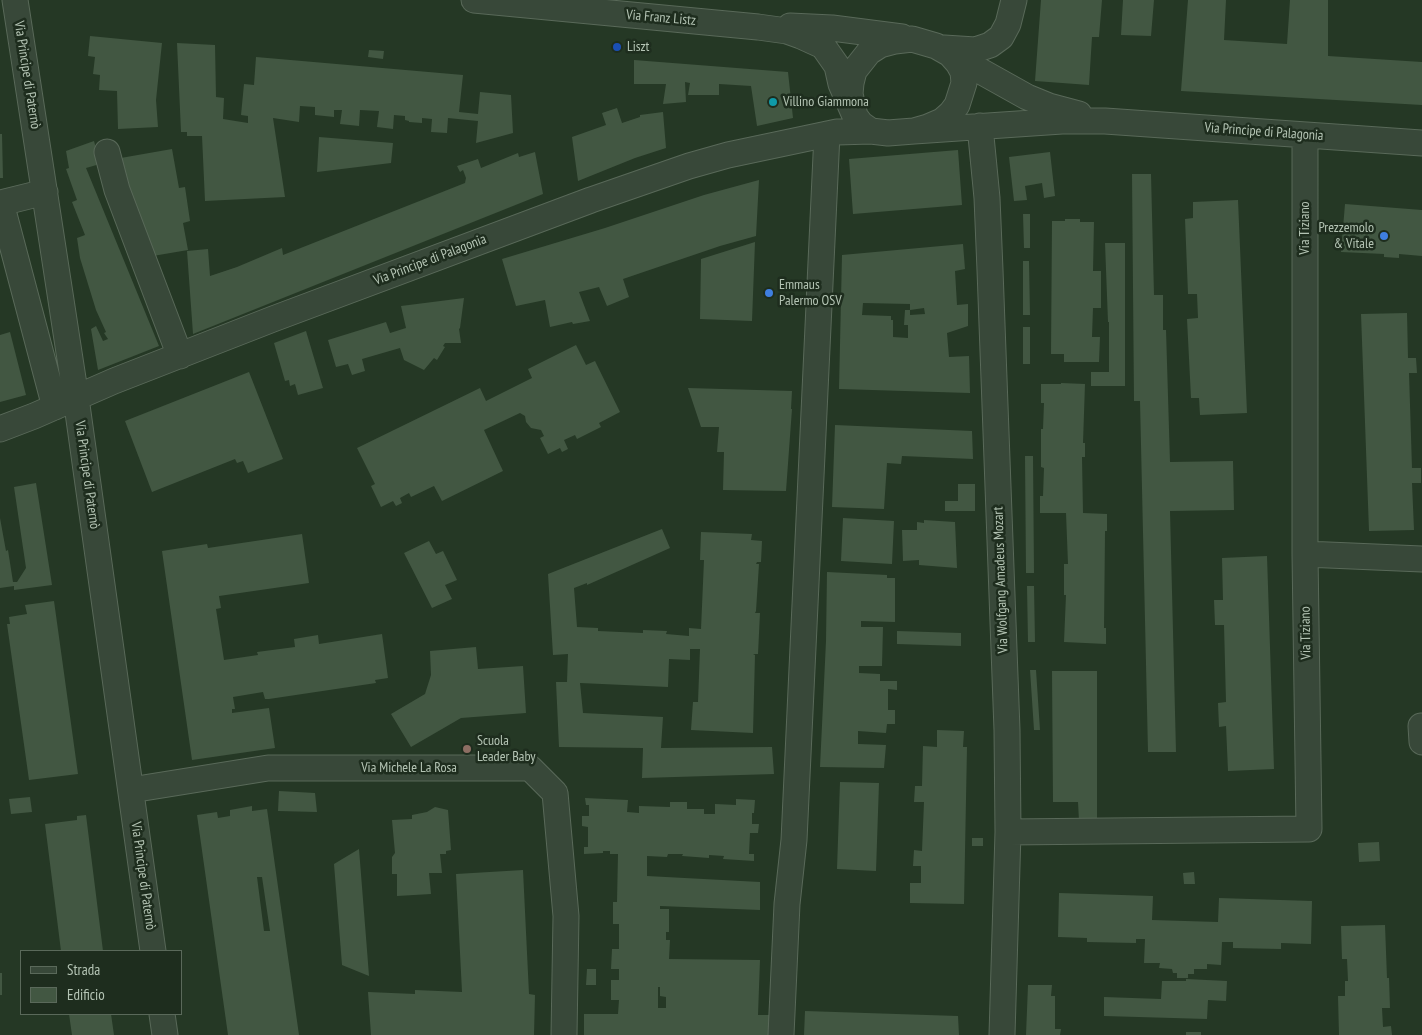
<!DOCTYPE html>
<html>
<head>
<meta charset="utf-8">
<style>
  body { margin:0 }
  #map { position:relative; width:1422px; height:1035px; overflow:hidden; background:#253825; font-family:"PT Sans Narrow",sans-serif }
  canvas { display:block }
  .legend { position:absolute; left:20px; top:950px; width:162px; height:65px; box-sizing:border-box; background:#1e2d1e; border:1px solid #5a695a; margin:0; padding:6px 9px; list-style:none; font-size:15px; color:#b4c4b4 }
  .legend li { display:flex; align-items:center; gap:10px; height:25px }
  .legend b { width:25px; border:1px solid #5a695a }
</style>
</head>
<body>
<div id="map">
<canvas width="1422" height="1035"></canvas>
<ul class="legend">
<li><b style="height:6px;background:#384839"></b>Strada</li>
<li><b style="height:14px;background:#425742"></b>Edificio</li>
</ul>
</div>
<script>
const ctx = document.querySelector('canvas').getContext('2d');
ctx.lineJoin = 'round';
function fill(path, color) { ctx.fillStyle = color; ctx.fill(path, 'evenodd'); }
const poly = rows => new Path2D(rows.map(r => 'M' + r).join(''));
function strokePath(path, color, width, dash) { ctx.strokeStyle = color; ctx.lineWidth = width; ctx.lineCap = dash ? 'butt' : 'round'; ctx.setLineDash(dash || []); ctx.stroke(path); }
function label(font, color, halo, rows, align = 'center') {
  ctx.font = font + ' "PT Sans Narrow",sans-serif'; ctx.lineWidth = 5; ctx.setLineDash([]); ctx.textBaseline = 'middle'; ctx.strokeStyle = halo; ctx.fillStyle = color; for (const [text, x, y, turn = 0] of rows) {
    ctx.save(); ctx.translate(x, y); ctx.rotate((+turn || 0) * Math.PI / 180); ctx.textAlign = isNaN(turn) ? turn : align; if (halo) ctx.strokeText(text, 0, 0); ctx.fillText(text, 0, 0); ctx.restore();
  }
}
const building = poly([
  [1041,0,1102,0,1099,37,1092,37,1089,85,1035,81],
  [1123,0,1154,0,1151,36,1121,35],
  [1188,0,1226,0,1224,40,1287,44,1290,0,1328,0,1328,56,1422,62,1422,105,1181,91],
  [90,36,162,43,156,100,158,127,118,129,117,91,99,90,100,75,93,74,95,57,88,56],
  [177,43,215,45,216,97,224,98,223,119,248,123,248,116,241,115,244,84,254,85,256,57,463,75,459,112,478,114,480,92,511,95,513,133,476,143,478,121,448,118,447,133,431,132,432,119,422,118,422,123,409,122,409,121,405,120,405,116,394,115,393,129,377,127,379,111,360,110,359,126,340,124,342,110,334,110,334,117,315,115,315,107,300,106,299,122,273,118,285,197,205,201,202,136,187,136,187,132,181,132],
  [369,50,384,51,383,59,368,57],
  [634,60,788,72,793,118,757,126,751,86,719,84,719,95,688,95,690,83,685,82,686,102,663,104,666,84,634,84],
  [617,108,622,123,640,117,640,115,663,112,666,148,635,158,578,181,572,137,606,125,602,113],
  [0,134,2,134,3,178,0,178],
  [319,137,393,143,391,163,317,172],
  [94,141,100,164,86,168,159,346,98,370,91,329,96,326,103,341,108,339,104,333,106,332,96,310,80,258,77,238,85,235,72,202,77,200,66,169,69,168,66,151],
  [172,149,179,188,185,187,190,221,183,223,188,250,147,257,115,159],
  [958,150,962,205,853,214,849,159],
  [535,152,543,194,193,334,187,251,208,249,210,276,237,267,282,248,283,255,465,183,466,178,463,170,460,172,457,166,478,159,481,168,518,153,519,157],
  [1050,152,1055,196,1044,198,1042,183,1025,186,1027,200,1014,201,1009,157],
  [1132,174,1151,174,1154,295,1163,295,1163,330,1166,330,1170,462,1233,461,1234,510,1170,511,1176,752,1148,752,1140,401,1134,401],
  [759,180,756,236,720,246,623,279,629,297,607,306,599,287,579,292,590,321,573,324,572,322,550,327,545,300,516,306,502,259,605,228,704,195],
  [1238,200,1247,413,1200,415,1199,398,1191,398,1187,319,1198,318,1197,294,1188,294,1185,219,1193,218,1193,202],
  [1345,204,1422,210,1422,256,1399,254,1399,258,1384,257,1384,254,1341,252],
  [1023,214,1030,214,1030,248,1024,248],
  [1065,219,1080,219,1080,222,1094,222,1093,271,1101,271,1101,308,1093,308,1092,337,1100,337,1099,362,1064,362,1064,354,1051,354,1052,221,1065,221],
  [755,242,752,321,700,319,701,259],
  [1105,243,1125,243,1125,386,1091,386,1091,372,1109,372,1109,322,1108,322],
  [963,244,965,269,955,271,957,305,968,304,968,326,947,333,949,357,969,356,970,393,839,389,842,255],
  [863,303,910,304,910,310,905,310,904,325,908,325,908,338,893,337,893,320,891,320,891,316,862,315],
  [924,308,925,314,910,315,910,310],
  [1023,261,1029,261,1030,315,1023,315],
  [464,298,460,328,459,329,461,343,445,343,443,346,445,347,437,360,434,358,424,370,404,360,400,348,362,359,365,371,352,375,348,364,336,367,328,340,386,322,390,333,406,328,401,306],
  [1407,313,1408,358,1416,358,1417,373,1409,373,1412,468,1421,468,1421,483,1412,483,1414,530,1369,531,1361,314],
  [1023,327,1030,327,1030,364,1023,364],
  [306,331,323,388,298,395,295,384,290,386,289,380,285,381,274,343],
  [10,332,26,395,0,402,0,335],
  [576,345,586,365,595,361,620,412,599,423,601,427,577,439,575,435,564,440,568,449,562,452,560,448,548,454,540,438,544,436,541,430,531,428,526,422,525,416,520,413,484,430,503,471,442,501,434,486,411,497,409,493,400,498,402,503,396,506,393,501,381,507,371,486,375,484,357,448,480,388,486,401,532,378,528,369],
  [249,372,283,459,248,473,243,461,237,463,235,459,152,492,125,421],
  [1061,383,1085,384,1083,443,1085,443,1085,457,1082,457,1083,513,1107,514,1107,531,1105,531,1105,534,1104,628,1106,628,1106,644,1064,642,1066,595,1064,595,1064,564,1068,564,1066,513,1040,513,1040,496,1043,496,1044,468,1041,467,1041,429,1043,429,1044,403,1041,403,1041,384,1061,384],
  [688,388,792,391,791,409,792,409,786,491,723,490,724,452,717,452,719,427,701,427],
  [835,425,972,431,973,459,902,456,901,464,887,463,884,509,832,507],
  [1025,456,1033,456,1034,573,1026,573],
  [36,483,52,585,14,590,14,586,0,588,0,518,6,551,8,550,13,582,17,582,26,568,14,487],
  [958,484,975,484,975,511,945,511,945,501,958,501],
  [843,518,894,521,892,564,841,561],
  [924,520,955,522,957,568,919,565,919,560,903,561,902,530,917,530,917,522,924,523],
  [662,529,670,548,587,585,587,583,574,588,577,627,598,628,598,631,643,633,643,630,667,631,666,634,689,636,689,628,701,629,704,560,700,560,701,532,752,534,751,540,762,541,761,562,757,562,756,564,759,564,756,611,755,613,760,613,758,654,753,654,755,655,753,733,691,730,693,702,698,702,700,649,690,649,690,660,669,659,668,687,580,683,583,713,663,717,661,748,772,747,774,774,642,778,643,748,559,747,556,682,567,682,568,654,553,655,548,574],
  [302,534,309,583,219,596,221,608,216,609,224,660,258,655,257,652,295,647,294,639,318,635,319,644,382,634,388,678,375,680,376,683,269,699,265,699,263,692,233,697,235,709,232,709,232,713,269,708,275,748,192,760,162,551,207,544,208,548],
  [429,541,436,554,443,551,457,580,445,585,452,599,432,608,404,553],
  [1267,556,1274,769,1228,771,1226,726,1219,727,1218,703,1226,702,1224,625,1215,625,1214,600,1223,600,1222,558],
  [827,572,887,575,887,578,895,578,895,622,861,621,861,627,883,627,882,666,859,666,859,673,880,674,880,681,897,681,897,690,888,689,888,710,895,710,895,724,887,724,886,733,858,731,858,744,886,745,884,768,820,767,826,641],
  [1027,586,1034,586,1035,642,1028,642],
  [54,601,78,774,29,780,7,624,10,624,9,617,27,614,25,605],
  [897,631,961,633,961,646,897,644],
  [476,647,478,669,523,666,526,713,461,718,411,747,391,714,425,694,431,675,430,651],
  [1030,670,1036,670,1040,730,1034,730],
  [1052,671,1097,671,1097,821,1079,821,1078,802,1053,802],
  [937,730,964,731,963,747,967,747,964,904,910,903,910,883,921,883,921,866,913,866,914,850,922,851,924,802,914,802,915,786,922,786,923,746,937,747],
  [840,782,879,783,876,871,837,869],
  [279,791,315,793,317,812,278,811],
  [30,797,32,812,11,814,9,799],
  [585,798,628,800,627,812,639,813,639,806,670,807,670,802,687,802,687,809,704,809,704,814,715,814,715,804,736,805,736,799,755,800,754,813,752,813,752,824,759,824,758,833,750,833,749,854,754,854,754,861,723,859,724,856,709,855,709,858,682,856,683,854,668,854,667,857,647,856,647,876,760,882,760,910,660,906,660,909,669,909,669,932,666,932,666,940,670,940,669,959,760,960,758,1015,772,1015,772,1035,584,1035,584,1014,618,1014,619,1000,611,1000,611,980,619,980,619,969,611,969,612,949,619,949,619,924,613,924,613,902,617,902,618,854,610,854,610,851,603,851,603,853,584,854,584,847,588,847,588,827,582,826,582,816,589,816,589,805,586,805],
  [658,987,660,987,660,996,666,997,666,1008,658,1008],
  [252,806,252,811,267,809,299,1035,228,1035,197,815,217,812,218,818,230,816,230,810],
  [257,877,262,877,270,931,264,931],
  [435,807,448,810,451,850,446,851,446,854,440,854,442,873,429,873,431,894,397,896,397,874,392,874,392,857,395,853,392,820,412,819,412,815,427,812],
  [86,815,103,951,61,951,45,824,77,820,77,816],
  [972,838,983,838,983,846,972,846],
  [1379,842,1380,861,1359,862,1358,843],
  [359,849,367,950,369,976,342,965,334,864],
  [523,870,529,994,535,995,534,1035,371,1035,368,992,415,994,415,990,462,992,456,874],
  [1194,872,1195,884,1184,884,1183,873],
  [1059,893,1153,896,1152,920,1218,922,1219,898,1312,901,1311,944,1281,943,1281,949,1233,948,1233,942,1222,942,1221,965,1207,964,1207,969,1194,969,1194,974,1188,974,1188,978,1177,978,1177,973,1173,973,1172,969,1159,968,1160,963,1144,963,1145,939,1136,939,1136,943,1087,942,1087,938,1058,937],
  [1385,925,1387,978,1389,978,1390,1008,1382,1008,1383,1027,1391,1026,1392,1035,1339,1035,1338,996,1345,996,1345,981,1348,981,1347,959,1342,959,1341,926],
  [587,969,596,969,596,985,586,985],
  [0,973,2,973,2,995,0,995],
  [1186,979,1227,981,1226,1001,1208,1000,1207,1019,1104,1016,1104,997,1161,999,1162,981,1186,981],
  [1028,985,1052,985,1051,996,1055,996,1055,1029,1061,1029,1060,1035,1026,1035],
  [805,1011,958,1016,959,1035,804,1035],
  [69,1014,111,1014,114,1035,72,1035],
  [1186,1032,1201,1032,1201,1035,1186,1035]
]);
const minor = poly([
  [15,0,76,398,153,951],
  [474,0,758,27,787,31,801,36,823,46,837,66,841,84,855,116],
  [790,26,832,28,902,37],
  [912,39,936,46,950,54,958,63,963,72,964,83,957,105,951,113,942,121,928,127,914,131,888,133,871,131,861,124,855,116,850,94,851,83,854,71,869,52,880,45,895,41,912,39],
  [944,48,975,50,990,45,1001,37,1008,24,1014,0],
  [950,54,1027,97,1049,106,1079,114],
  [980,126,987,198,990,270,1007,730,1008,832,1002,1035],
  [914,131,1062,121,1105,121,1422,143],
  [107,152,117,190,180,356],
  [45,192,1,203,55,407],
  [0,429,34,416,114,381,273,319,591,200,689,166,728,155,837,132,871,131],
  [1305,554,1422,559],
  [1421,726,1422,742],
  [131,790,268,768,530,768,555,793,566,916,564,1035],
  [1008,832,1309,829,1305,554,1305,136],
  [162,1014,165,1035],
  [781,1035,787,904,794,840,827,134]
]);
const markers = [
  [617,47,5,"#1a4fb4"],
  [773,102,5,"#0f9aa8"],
  [1384,236,5,"#3f7fe0"],
  [769,293,5,"#3f7fe0"],
  [467,749,5,"#8d6e63"]
];
const streetNames = [
  ["Via Franz Listz",661,18,5],
  ["Via Principe di Paternò",27,75,81],
  ["Via Principe di Palagonia",1264,132,4],
  ["Via Tiziano",1305,228,-90],
  ["Via Principe di Palagonia",430,260,-21],
  ["Via Principe di Paternò",87,475,82],
  ["Via Wolfgang Amadeus Mozart",1001,580,-92],
  ["Via Tiziano",1306,633,-91],
  ["Via Michele La Rosa",409,768],
  ["Via Principe di Paternò",143,876,82]
];
const poiNames = [
  ["Liszt",627,47],
  ["Villino Giammona",783,102],
  ["Prezzemolo",1374,228,"right"],
  ["& Vitale",1374,244,"right"],
  ["Emmaus",779,285],
  ["Palermo OSV",779,301],
  ["Scuola",477,741],
  ["Leader Baby",477,757]
];
fill(building, '#425742');
strokePath(minor, '#596959', 27);
strokePath(minor, '#384839', 25);
for (const [x, y, r, color] of markers) { const dot = new Path2D(); dot.arc(x, y, r, 0, 2 * Math.PI); ctx.fillStyle = color; ctx.fill(dot); strokePath(dot, '#1e2d1e', 2); }
label('14px', '#b4c4b4', '#1e2d1e', streetNames);
label('14px', '#b4c4b4', '#1e2d1e', poiNames, 'left');
</script>
</body>
</html>
